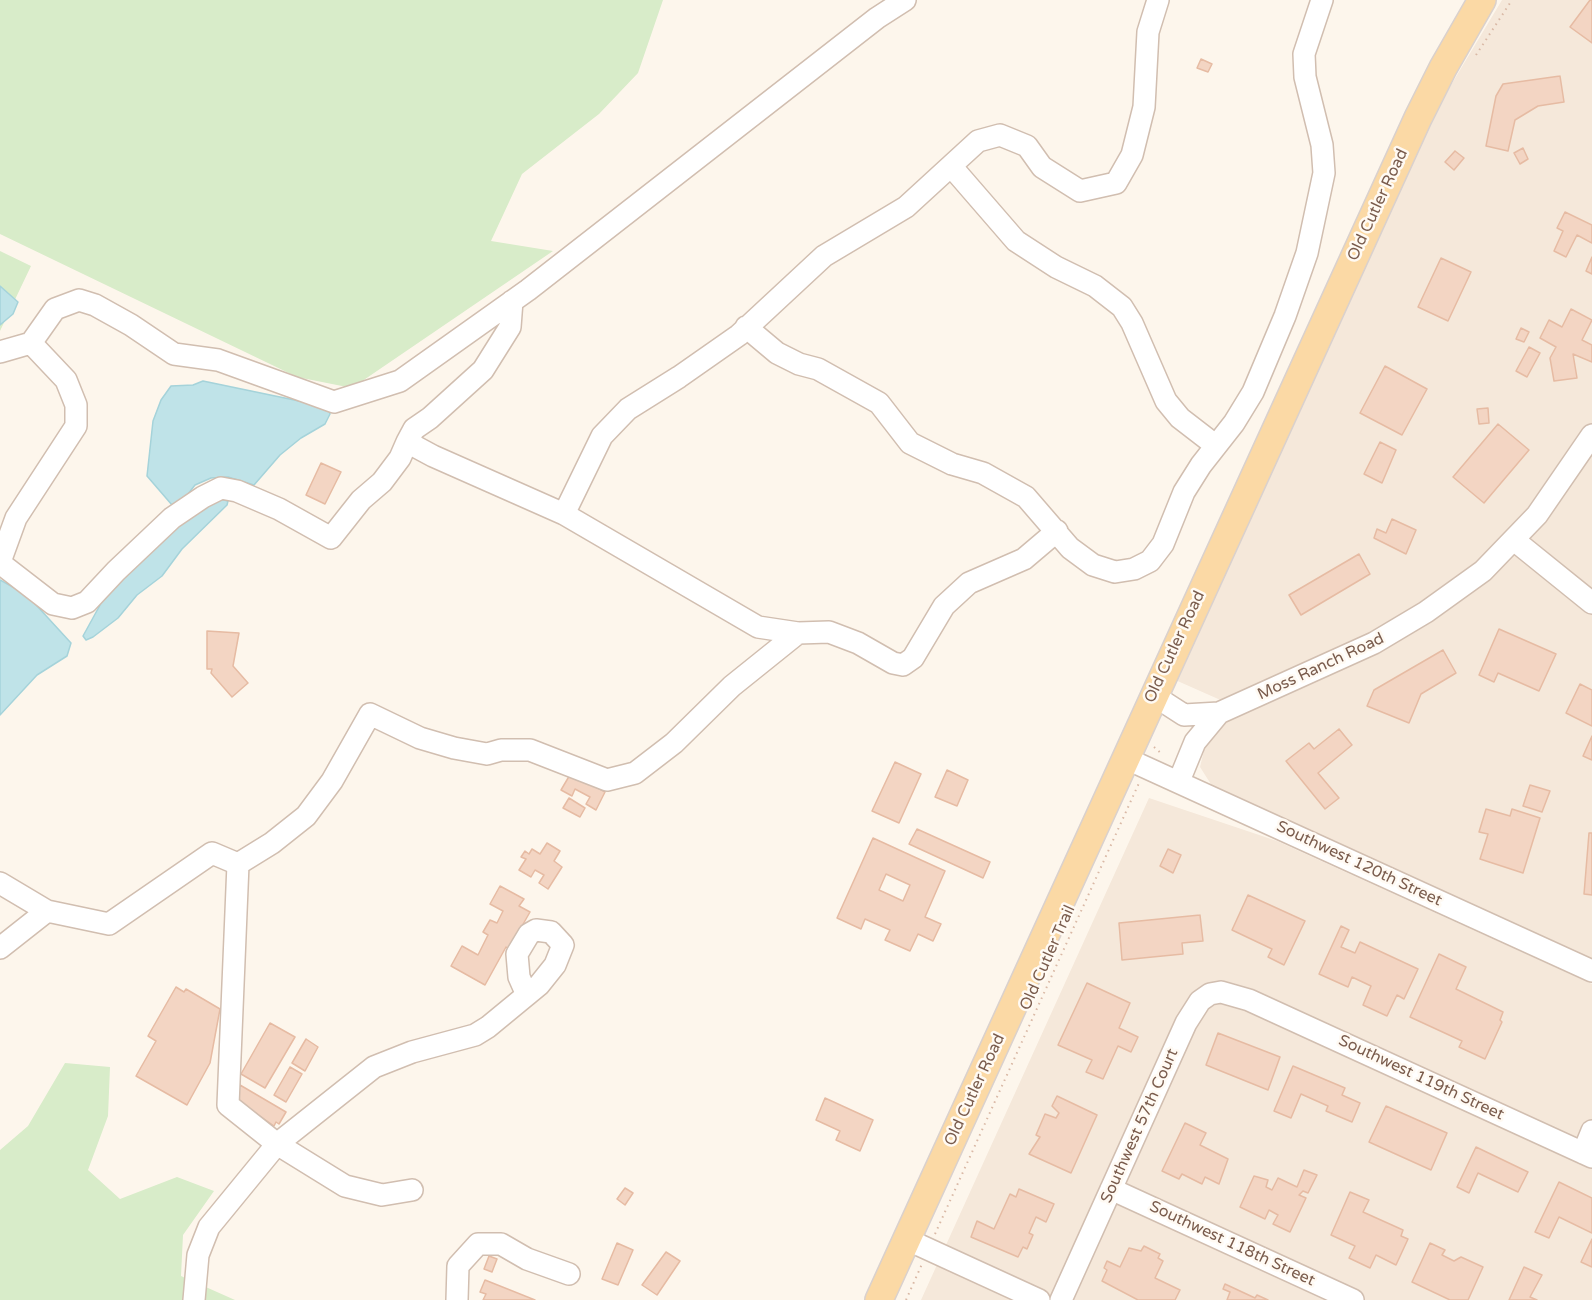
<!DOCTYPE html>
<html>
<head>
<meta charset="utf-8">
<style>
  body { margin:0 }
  canvas { display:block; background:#fdf6ec }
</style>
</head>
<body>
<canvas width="1592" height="1300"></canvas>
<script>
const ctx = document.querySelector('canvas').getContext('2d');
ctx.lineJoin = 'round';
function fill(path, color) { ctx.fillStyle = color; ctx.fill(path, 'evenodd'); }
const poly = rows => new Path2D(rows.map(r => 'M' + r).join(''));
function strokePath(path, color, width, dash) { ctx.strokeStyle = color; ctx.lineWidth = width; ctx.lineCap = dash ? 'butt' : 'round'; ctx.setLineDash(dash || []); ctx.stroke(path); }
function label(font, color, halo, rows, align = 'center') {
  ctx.font = font + ' "Varela Round",sans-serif'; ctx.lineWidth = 5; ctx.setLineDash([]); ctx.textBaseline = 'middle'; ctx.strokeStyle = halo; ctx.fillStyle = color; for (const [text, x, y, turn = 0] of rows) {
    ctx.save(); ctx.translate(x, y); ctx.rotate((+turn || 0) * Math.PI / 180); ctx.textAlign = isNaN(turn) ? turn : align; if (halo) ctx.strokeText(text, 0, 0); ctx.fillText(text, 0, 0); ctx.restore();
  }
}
const residential = poly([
  [1502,0,1592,0,1592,963,1214,789,1200,767,1209,730,1225,702,1173,679,1436,110],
  [1149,798,1277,841,1592,984,1592,1300,921,1300]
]);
const green = poly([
  [0,0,663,0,638,73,599,114,522,174,491,241,553,251,352,388,297,377,0,234],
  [0,251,31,266,0,331],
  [65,1063,110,1067,108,1116,88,1170,120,1199,177,1177,214,1191,183,1235,181,1276,235,1300,0,1300,0,1150,28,1126]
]);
const water = poly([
  [0,286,18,302,13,314,0,325,0,286],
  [203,381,328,407,330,414,325,424,301,438,280,455,254,485,228,477,211,478,195,485,181,503,172,505,147,476,153,421,161,400,171,386,193,385,203,381],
  [217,498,228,501,227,505,182,549,162,576,137,595,118,618,93,637,86,640,83,636,105,596,185,518,217,498],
  [0,580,27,595,71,643,67,656,37,675,0,715,0,580]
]);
const building = poly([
  [1590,0,1592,0,1592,43,1570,27,1590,0],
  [1201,59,1212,64,1208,72,1197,68,1201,59],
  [1560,76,1564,102,1538,106,1515,120,1508,151,1486,146,1496,96,1503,84,1560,76],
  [1523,148,1528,159,1520,164,1514,153,1523,148],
  [1455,151,1464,158,1454,170,1445,162,1455,151],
  [1565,212,1592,225,1592,243,1577,235,1566,257,1554,251,1563,231,1557,228,1565,212],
  [1592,257,1592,274,1586,271,1592,257],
  [1441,258,1471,272,1448,321,1418,307,1441,258],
  [1571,309,1592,320,1582,340,1592,345,1592,362,1573,354,1577,378,1554,381,1550,358,1556,347,1540,338,1549,320,1562,327,1571,309],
  [1521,328,1529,332,1524,342,1516,339,1521,328],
  [1529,347,1540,353,1527,377,1516,371,1529,347],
  [1385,366,1427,389,1402,435,1360,413,1385,366],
  [1488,408,1489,423,1479,424,1477,409,1488,408],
  [1498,424,1529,450,1484,503,1453,477,1498,424],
  [1380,442,1396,450,1382,483,1364,474,1380,442],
  [321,463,341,472,325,504,306,495,321,463],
  [1392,519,1416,530,1406,554,1374,538,1377,529,1386,533,1392,519],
  [1359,554,1370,574,1301,615,1289,595,1359,554],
  [1499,629,1556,654,1539,691,1498,673,1494,682,1479,675,1499,629],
  [207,631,239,633,233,666,248,683,232,697,211,673,212,669,207,669,207,631],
  [1443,650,1456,673,1421,694,1409,723,1367,706,1374,690,1443,650],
  [1580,684,1592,690,1592,726,1566,713,1580,684],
  [1339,729,1352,745,1318,773,1339,798,1325,809,1286,761,1309,743,1314,749,1339,729],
  [1592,736,1592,760,1583,756,1592,736],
  [895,762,921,774,899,823,872,811,895,762],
  [947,770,968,780,957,806,935,797,947,770],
  [571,773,605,792,596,810,586,804,590,797,575,789,572,796,561,790,571,773],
  [1530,785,1550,791,1542,812,1523,806,1530,785],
  [569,798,585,808,580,817,563,808,569,798],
  [1486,809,1510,816,1512,809,1540,818,1523,873,1480,859,1488,834,1479,832,1486,809],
  [917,829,990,862,983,878,909,844,917,829],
  [1589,833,1592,833,1592,895,1584,894,1589,833],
  [873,838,945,871,925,917,941,924,933,941,918,934,910,951,885,940,890,930,865,919,861,929,837,918,873,838],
  [886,874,910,885,903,901,879,890,886,874],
  [547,843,560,851,554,861,562,867,548,889,539,883,544,875,535,870,531,877,519,870,526,859,521,857,525,851,529,854,532,849,540,854,547,843],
  [1168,849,1181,855,1173,873,1160,866,1168,849],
  [500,886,524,899,519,906,530,912,509,949,506,947,485,985,451,966,462,946,478,955,488,935,483,932,490,920,497,923,503,911,490,904,500,886],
  [1248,895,1305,921,1284,965,1268,957,1272,949,1232,930,1248,895],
  [1200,915,1203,941,1182,943,1183,954,1122,960,1119,923,1200,915],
  [1341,926,1349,930,1341,947,1355,953,1360,942,1418,969,1404,999,1397,995,1387,1016,1363,1005,1371,986,1352,977,1348,987,1319,974,1341,926],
  [1439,954,1466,967,1456,989,1503,1012,1500,1020,1502,1022,1485,1059,1459,1047,1462,1041,1410,1017,1439,954],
  [1087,983,1130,1003,1119,1028,1138,1037,1131,1052,1118,1046,1103,1079,1086,1072,1092,1060,1058,1045,1087,983],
  [176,987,184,992,186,989,220,1009,210,1063,187,1105,136,1076,156,1041,148,1036,176,987],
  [270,1023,295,1037,265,1088,241,1074,270,1023],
  [1218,1033,1280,1057,1268,1090,1206,1065,1218,1033],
  [306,1039,318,1047,305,1071,292,1063,306,1039],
  [1293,1066,1345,1088,1342,1095,1360,1103,1352,1122,1326,1111,1328,1106,1301,1094,1291,1118,1274,1111,1293,1066],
  [290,1067,302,1074,286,1102,274,1095,290,1067],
  [240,1085,286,1112,279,1124,276,1122,274,1126,233,1097,240,1085],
  [1057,1096,1097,1115,1071,1173,1029,1154,1040,1137,1036,1135,1045,1114,1056,1118,1059,1113,1052,1106,1057,1096],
  [825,1098,873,1120,860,1151,836,1140,840,1131,816,1120,825,1098],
  [1386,1106,1447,1133,1431,1170,1369,1142,1386,1106],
  [1185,1123,1206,1133,1200,1145,1228,1159,1219,1184,1205,1177,1202,1184,1182,1174,1179,1179,1162,1171,1185,1123],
  [1476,1147,1528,1172,1518,1192,1478,1173,1469,1193,1457,1187,1476,1147],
  [1304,1170,1317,1175,1308,1193,1303,1191,1299,1195,1306,1198,1290,1232,1273,1224,1278,1215,1269,1210,1265,1219,1240,1207,1254,1176,1268,1180,1266,1187,1272,1190,1278,1178,1297,1187,1304,1170],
  [1559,1182,1592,1198,1592,1233,1559,1217,1549,1238,1535,1232,1559,1182],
  [625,1188,633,1193,625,1205,617,1199,625,1188],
  [1019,1189,1054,1204,1046,1222,1036,1217,1029,1233,1033,1235,1027,1249,1023,1247,1018,1257,971,1237,977,1221,994,1229,1010,1194,1016,1197,1019,1189],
  [1350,1192,1369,1200,1363,1212,1403,1230,1401,1236,1408,1239,1396,1265,1376,1255,1370,1268,1349,1258,1355,1246,1331,1235,1350,1192],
  [1592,1239,1592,1267,1581,1262,1592,1239],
  [617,1243,633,1250,618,1285,602,1279,617,1243],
  [1430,1243,1445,1250,1442,1255,1454,1261,1461,1257,1483,1267,1468,1300,1450,1300,1412,1282,1430,1243],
  [1144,1246,1160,1254,1158,1258,1163,1261,1155,1278,1180,1290,1175,1300,1138,1300,1102,1281,1107,1270,1104,1268,1107,1261,1120,1267,1129,1248,1141,1251,1144,1246],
  [666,1252,680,1261,657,1295,642,1285,666,1252],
  [489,1256,497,1259,492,1272,484,1269,489,1256],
  [1524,1267,1542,1275,1530,1297,1537,1300,1509,1300,1524,1267],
  [485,1280,535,1300,483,1300,486,1294,480,1292,485,1280],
  [1225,1284,1255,1298,1257,1295,1268,1300,1227,1300,1230,1292,1223,1289,1225,1284]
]);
const path = poly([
  [1476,55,1512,0],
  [1154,747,1162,754],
  [935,1234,1139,783],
  [906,1300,922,1264]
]);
const minor = poly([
  [951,166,1016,241,1056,267,1095,286,1122,307,1132,323,1166,401,1180,418,1215,445],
  [512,301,510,327,483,370,430,418,414,429,407,442,433,456,564,514,758,627,798,633,829,632,858,643,893,663,903,665,913,658,944,606,969,583,1024,559,1057,531],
  [746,327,777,353,799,364,818,369,879,403,910,443,952,464,983,473,1026,497,1070,548,1093,565,1115,572,1134,569,1150,561,1163,544,1184,492,1201,465,1234,423,1253,392,1285,316,1307,253,1324,173,1322,145,1305,77,1304,54,1322,0],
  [0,352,31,343,55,309,79,300,95,305,131,325,174,354,218,360,334,402,400,381,528,290,877,18,905,0],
  [564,514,602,436,628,409,679,377,739,335,824,256,906,207,978,141,1000,135,1027,146,1042,167,1080,191,1116,183,1132,155,1144,107,1148,32,1158,0],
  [1514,540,1592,603],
  [0,562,16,518,76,426,76,405,66,380,31,343],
  [0,563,53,604,72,608,87,602,116,571,172,518,203,497,221,488,237,491,279,509,331,538,361,500,382,482,400,458,407,442],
  [1153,695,1184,715,1219,713],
  [1125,758,1592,971],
  [1179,781,1195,742,1219,713,1374,643,1426,612,1483,571,1537,515,1592,435],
  [238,864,272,843,306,816,332,781,370,714,420,738,454,748,487,754,501,750,530,750,607,780,635,773,674,743,732,686,798,633],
  [238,864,228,1105,277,1144,345,1186,382,1195,412,1190],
  [0,883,47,911],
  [0,948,47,911,109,924,212,853,238,864],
  [1583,1153,1592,1131],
  [1111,1189,1353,1300],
  [906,1239,1039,1300],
  [194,1300,198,1255,209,1227,277,1144,374,1067,412,1052,475,1035,488,1027,539,985,555,965,563,945,551,932,536,930,529,934,517,954,519,977,527,995],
  [457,1300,458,1266,478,1244,501,1244,527,1259,569,1274],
  [1061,1300,1186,1023,1200,1001,1210,994,1221,992,1249,1000,1592,1157]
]);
const major = poly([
  [879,1300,1418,118,1443,68,1482,0]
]);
const streetNames = [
  ["Old Cutler Road",1378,205,-65],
  ["Old Cutler Road",1175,647,-65],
  ["Moss Ranch Road",1321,667,-25],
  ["Southwest 120th Street",1359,864,25],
  ["Old Cutler Trail",1048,958,-66],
  ["Southwest 119th Street",1421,1078,25],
  ["Old Cutler Road",975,1090,-65],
  ["Southwest 57th Court",1140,1126,-66],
  ["Southwest 118th Street",1232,1244,25]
];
fill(residential, '#f5e8da');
fill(green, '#d8ecc9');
fill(water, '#bfe3e8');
strokePath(water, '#a5d3da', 1.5);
fill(building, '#f3d5c3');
strokePath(building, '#e6bba3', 1.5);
strokePath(minor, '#d1beb0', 24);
strokePath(major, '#dad1cd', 30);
strokePath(path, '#d9b8a5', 2, [1.5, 4.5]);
strokePath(minor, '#fff', 21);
strokePath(major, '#fbd9a5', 27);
label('16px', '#7a5c4d', '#fffaf3', streetNames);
</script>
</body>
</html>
